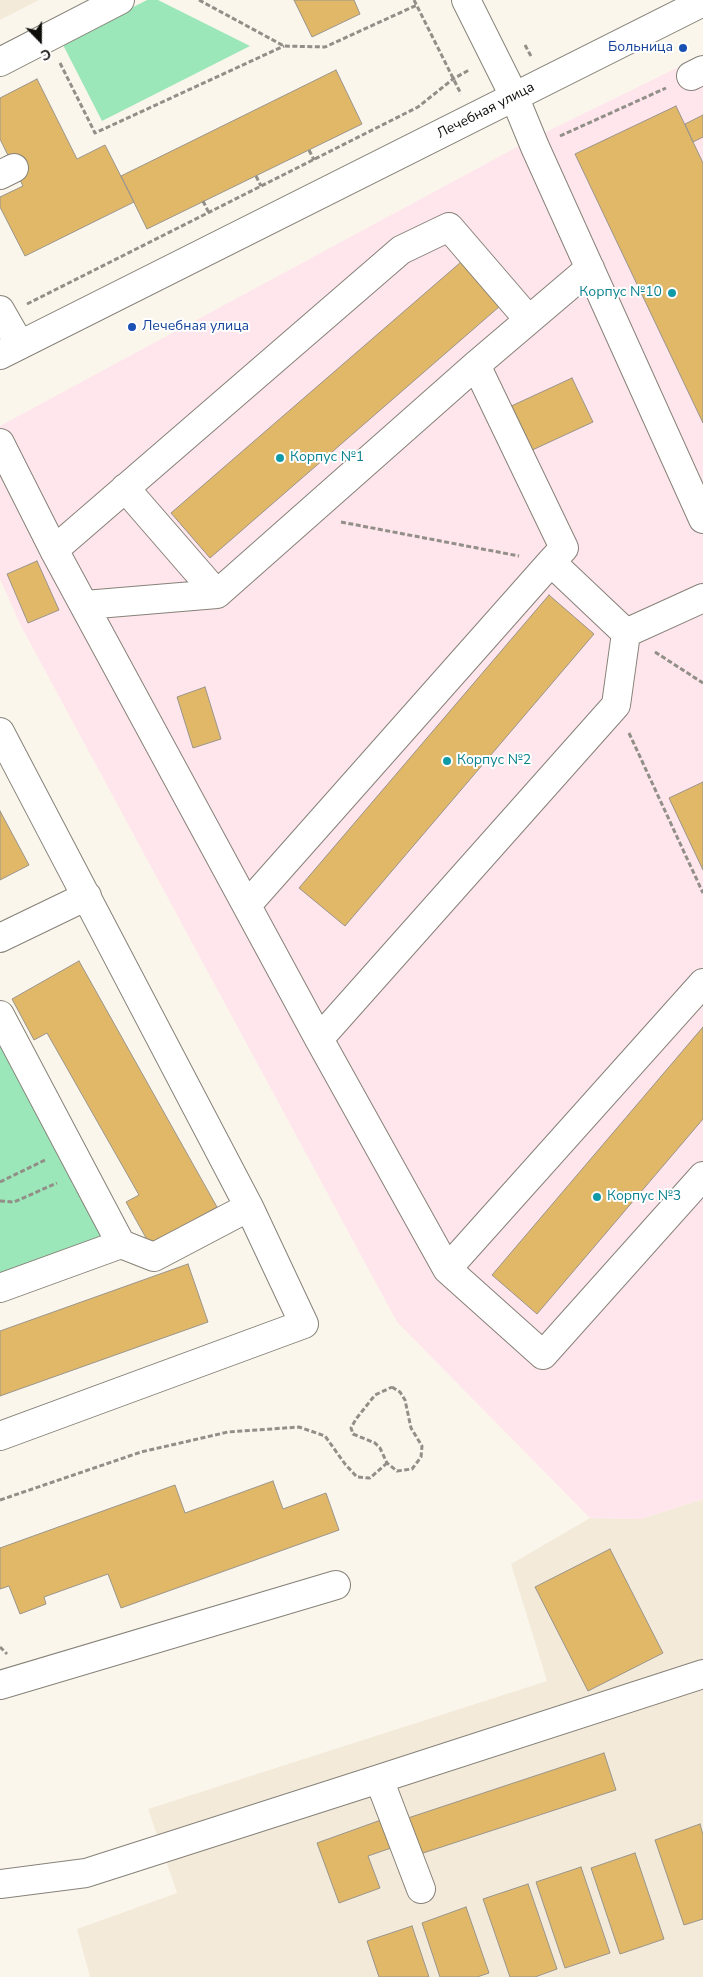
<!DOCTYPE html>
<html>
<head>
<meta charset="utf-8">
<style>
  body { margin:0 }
  #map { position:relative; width:703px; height:1977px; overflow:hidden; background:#fbf6ec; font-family:"Nunito Sans",sans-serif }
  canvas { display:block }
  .north { position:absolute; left:15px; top:15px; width:50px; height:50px; -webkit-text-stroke:4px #fff; paint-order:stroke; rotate:158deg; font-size:14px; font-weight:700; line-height:20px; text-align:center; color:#0e0d0a }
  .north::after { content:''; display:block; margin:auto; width:18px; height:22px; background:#0e0d0a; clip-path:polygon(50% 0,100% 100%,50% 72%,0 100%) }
</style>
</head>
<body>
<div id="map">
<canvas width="703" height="1977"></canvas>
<div class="north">С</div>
</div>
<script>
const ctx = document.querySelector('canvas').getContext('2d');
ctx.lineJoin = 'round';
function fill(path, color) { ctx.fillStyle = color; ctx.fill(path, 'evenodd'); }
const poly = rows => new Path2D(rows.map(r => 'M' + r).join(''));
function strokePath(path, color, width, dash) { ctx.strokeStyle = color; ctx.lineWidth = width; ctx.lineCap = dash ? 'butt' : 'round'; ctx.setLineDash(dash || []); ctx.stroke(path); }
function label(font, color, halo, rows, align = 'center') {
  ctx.font = font + ' "Nunito Sans",sans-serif'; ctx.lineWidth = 4; ctx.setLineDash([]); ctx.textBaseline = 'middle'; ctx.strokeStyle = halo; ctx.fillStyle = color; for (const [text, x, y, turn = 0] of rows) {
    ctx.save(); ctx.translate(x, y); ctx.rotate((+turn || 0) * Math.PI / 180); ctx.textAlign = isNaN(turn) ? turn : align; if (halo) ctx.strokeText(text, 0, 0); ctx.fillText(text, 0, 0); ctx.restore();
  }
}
const built = poly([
  [0,0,39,0,0,20],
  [703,1499,703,1977,90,1977,77,1929,177,1893,148,1809,547,1681,511,1564,590,1518,641,1519]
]);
const medical = poly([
  [703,55,703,1499,641,1519,590,1518,397,1322,21,626,0,579,0,426,532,139]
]);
const green = poly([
  [147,0,158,0,250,46,102,121,62,43],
  [0,1037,108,1240,0,1280]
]);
const building = poly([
  [294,0,354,0,360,14,312,37,294,0],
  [336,70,362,124,147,229,121,176,336,70],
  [37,79,77,159,105,145,134,202,25,256,0,207,0,197,23,186,0,139,0,98,37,79],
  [676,106,703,163,703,423,575,154,676,106],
  [703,115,703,137,693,142,685,124,703,115],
  [461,262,500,306,210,558,171,513,461,262],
  [572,378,593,422,528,452,507,408,572,378],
  [37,561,59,610,28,623,7,574,37,561],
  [549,595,594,634,345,926,299,888,549,595],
  [205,687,221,739,193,748,177,697,205,687],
  [703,782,703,870,669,798,703,782],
  [0,811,29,865,0,880,0,811],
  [79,961,217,1207,150,1245,126,1202,139,1195,47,1033,34,1040,12,999,79,961],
  [703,1027,703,1119,537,1314,492,1275,703,1027],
  [188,1264,208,1322,0,1396,0,1331,188,1264],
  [273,1481,283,1509,326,1493,339,1530,121,1608,108,1574,44,1597,46,1604,20,1614,9,1586,0,1589,0,1548,175,1485,185,1513,273,1481],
  [610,1549,663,1653,588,1691,535,1587,610,1549],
  [604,1753,616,1790,417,1855,405,1819,604,1753],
  [381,1820,391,1848,368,1856,380,1888,339,1903,317,1843,381,1820],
  [700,1824,703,1835,703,1919,684,1925,655,1840,700,1824],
  [635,1853,664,1939,620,1954,591,1868,635,1853],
  [581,1867,610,1953,565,1968,536,1882,581,1867],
  [528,1884,557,1969,535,1977,510,1977,483,1899,528,1884],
  [466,1907,489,1973,477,1977,440,1977,422,1923,466,1907],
  [412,1926,429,1977,379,1977,367,1941,412,1926]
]);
const path = poly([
  [199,0,284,46,325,47,417,5],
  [414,0,461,94],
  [525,45,532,58],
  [60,63,95,133,284,46],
  [560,136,666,88],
  [309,150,314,160],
  [256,176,261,186],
  [203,201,209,213],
  [27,304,418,107,453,79,469,70],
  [341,522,519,556],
  [655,652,703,683],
  [629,733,703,893],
  [0,1182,45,1160],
  [0,1201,14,1202,57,1183],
  [392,1387,400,1392,405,1400,411,1428,422,1446,421,1457,412,1469,397,1471,387,1463,380,1448,375,1443,353,1434,351,1428,356,1419,375,1395,392,1387],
  [0,1500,141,1452,228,1432,299,1427,325,1436,345,1464,357,1477,370,1478,387,1463],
  [0,1647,7,1654]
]);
const minor = poly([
  [466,0,514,96,535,147,703,519],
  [0,62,120,0],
  [691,76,703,70],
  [0,175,14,168],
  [0,310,20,345],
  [0,355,703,2],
  [476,365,564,548,551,562,626,633],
  [0,443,54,550,319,1039,447,1269],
  [125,488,217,594],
  [54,550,401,250,449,227,529,320],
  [85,605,217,594,476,365,590,268],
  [0,732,249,1207,304,1324,0,1436],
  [247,905,551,562],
  [0,938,87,896],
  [703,983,447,1269,543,1355,703,1176],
  [0,1015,121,1244,154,1257,249,1207],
  [319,1039,616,705,626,633,703,598],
  [0,1288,121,1244],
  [0,1685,336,1585],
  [379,1779,703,1674],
  [0,1884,86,1873,379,1779,421,1889]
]);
const markers = [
  [683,48,5,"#1a4fb4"],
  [672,293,5,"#0f9aa8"],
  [132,327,5,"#1a4fb4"],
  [280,458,5,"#0f9aa8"],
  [447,761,5,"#0f9aa8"],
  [597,1197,5,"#0f9aa8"]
];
const transitNames = [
  ["Больница",673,48],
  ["Лечебная улица",142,327,"left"]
];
const streetNames = [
  ["Лечебная улица",486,111,-27]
];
const cultureNames = [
  ["Корпус №10",662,293,"right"],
  ["Корпус №1",290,458],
  ["Корпус №2",457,761],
  ["Корпус №3",607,1197]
];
fill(built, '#f3eada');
fill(medical, '#ffe5ec');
fill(green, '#9ce7b9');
fill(building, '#e1b867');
strokePath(building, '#9a958c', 1);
strokePath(minor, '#868279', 30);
strokePath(path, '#928f88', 3, [5, 2.5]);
strokePath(minor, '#fff', 28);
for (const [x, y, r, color] of markers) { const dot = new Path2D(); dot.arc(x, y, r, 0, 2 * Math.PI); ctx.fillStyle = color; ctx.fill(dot); strokePath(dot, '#fff', 2); }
label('14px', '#164399', '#fff', transitNames, 'right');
label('14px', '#0e0d0a', '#fff', streetNames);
label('14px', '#0d838f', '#fff', cultureNames, 'left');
</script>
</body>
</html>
